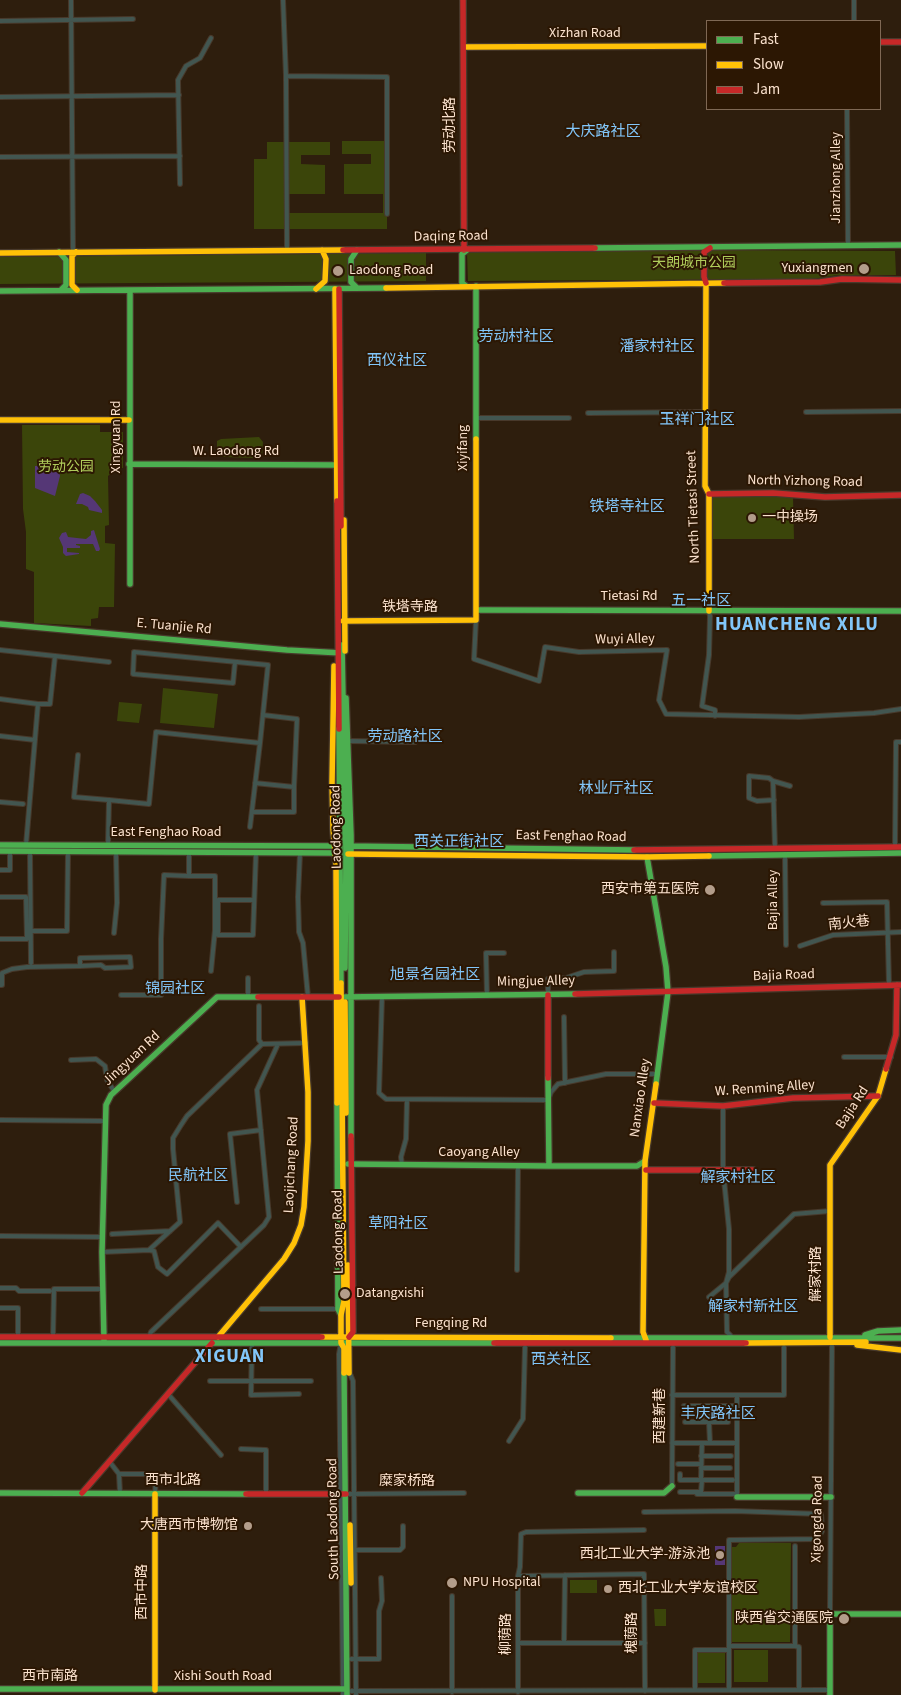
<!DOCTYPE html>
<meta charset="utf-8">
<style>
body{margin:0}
#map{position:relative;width:901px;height:1695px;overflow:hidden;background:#2e1e0d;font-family:"Source Sans 3",sans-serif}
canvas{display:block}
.legend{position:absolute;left:706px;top:20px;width:175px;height:90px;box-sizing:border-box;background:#2c1703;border:1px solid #7f6854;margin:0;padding:6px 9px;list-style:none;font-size:15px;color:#fbe2ce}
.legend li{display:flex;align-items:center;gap:10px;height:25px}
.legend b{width:25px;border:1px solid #7f6854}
</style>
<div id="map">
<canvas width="901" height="1695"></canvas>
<ul class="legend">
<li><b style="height:6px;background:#4caf50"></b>Fast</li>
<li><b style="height:6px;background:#ffc107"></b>Slow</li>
<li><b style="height:6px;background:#c62828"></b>Jam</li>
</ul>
</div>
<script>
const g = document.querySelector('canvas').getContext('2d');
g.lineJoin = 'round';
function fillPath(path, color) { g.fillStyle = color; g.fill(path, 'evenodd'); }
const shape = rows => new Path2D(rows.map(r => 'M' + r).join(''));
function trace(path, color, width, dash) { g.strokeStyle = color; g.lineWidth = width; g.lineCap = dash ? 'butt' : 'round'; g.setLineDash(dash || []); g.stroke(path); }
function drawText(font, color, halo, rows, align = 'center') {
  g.font = font + ' "Source Sans 3","Noto Sans SC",sans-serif'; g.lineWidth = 4; g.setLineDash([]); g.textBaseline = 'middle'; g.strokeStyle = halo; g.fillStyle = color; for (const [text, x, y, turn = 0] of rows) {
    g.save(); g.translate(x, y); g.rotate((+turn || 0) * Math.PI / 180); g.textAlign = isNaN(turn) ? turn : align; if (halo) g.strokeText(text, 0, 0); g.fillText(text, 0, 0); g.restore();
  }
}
const green = shape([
 [342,141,387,141,387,229,254,229,254,159,267,159,267,142,330,142,330,155,301,155,301,164,325,165,325,194,289,194,289,213,383,213,383,194,344,194,344,164,371,164,371,154,342,154],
 [704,250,895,251,896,275,838,275,812,279,468,281,467,252],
 [426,253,426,281,0,284,0,257],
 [22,425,100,425,100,432,123,432,123,468,117,468,108,476,109,525,105,526,105,543,115,544,114,607,99,607,98,618,91,619,91,626,34,623,34,572,26,569,26,532,23,509],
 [259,437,263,442,262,456,254,458,224,457,217,454,217,441,221,439],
 [711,496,793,496,794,539,711,539],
 [163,688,218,694,214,728,160,723],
 [119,702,142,704,139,723,117,721],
 [739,1543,791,1543,790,1642,731,1642,732,1547,736,1547],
 [570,1580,597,1580,597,1593,570,1593],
 [654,1609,666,1609,666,1626,655,1626],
 [734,1650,768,1650,768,1682,734,1682],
 [697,1652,725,1652,725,1683,696,1683]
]);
const water = shape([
 [58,465,60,476,55,496,35,488,35,466],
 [83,493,90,496,95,501,102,510,102,513,89,510,88,507,82,504,76,504,80,494],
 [94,530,100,549,99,551,96,551,93,544,76,544,76,545,80,546,80,548,67,548,67,552,79,553,79,554,66,556,63,553,63,547,59,538,62,533,66,532,68,537,86,539,91,535,91,531],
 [715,1546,725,1546,725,1565,715,1565]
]);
const street = shape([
 [71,0,73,252],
 [283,0,286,76,287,251],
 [854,0,854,21],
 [0,21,133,19],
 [286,76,387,77,387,214],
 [0,97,179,95],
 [847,109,848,246],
 [0,157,180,156],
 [180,184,178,80,186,66,200,58,211,38],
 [806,412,901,411],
 [588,413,705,412],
 [476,418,569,418],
 [709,611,710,616,709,655,702,706,715,710,715,716],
 [476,620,474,659,539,681,545,647,579,652,667,650,659,700,666,714,799,717,874,713,901,709],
 [0,650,55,656,50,704,38,704,26,845],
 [55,656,109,662],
 [235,662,233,683,133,674,134,652,268,665,260,743],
 [0,699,38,704],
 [0,736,35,740],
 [348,741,415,742],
 [78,755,74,797,109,800,108,845],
 [773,781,769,778,749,776,749,798,757,801,774,800],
 [255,783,294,787,297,719,263,715],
 [109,800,149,804,156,732,260,743,250,827],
 [0,802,23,804],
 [252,812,294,812,294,787],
 [895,847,896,742,901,742],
 [775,849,773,781,790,786],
 [30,851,31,963],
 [189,852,189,876,215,876,215,930,211,971],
 [300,853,298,897,299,932,303,943,308,997],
 [785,854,786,945],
 [0,870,10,870,10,851],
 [0,897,26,897,27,939,0,939],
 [254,900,218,900,218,935,253,935,256,853],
 [823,903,887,902,889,985],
 [30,931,67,931,68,851],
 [114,933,117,903,116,852],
 [800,946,833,935,901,932],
 [248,978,248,997],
 [0,985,2,985,2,973,12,969,27,967,80,966,101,965,105,968,131,967,130,957,80,958,80,966],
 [121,995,161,995,161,939,164,875,189,876],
 [548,995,548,979,566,978,584,972,614,971,614,952],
 [487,996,486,953,504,953],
 [382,997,379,1093,386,1099,548,1100,551,1092,558,1084,606,1074,658,1074],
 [259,1006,259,1040,262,1044],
 [564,1017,565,1083],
 [844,1057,891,1057],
 [71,1060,96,1059,105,1066,107,1080,114,1091],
 [723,1106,723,1170,729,1229,729,1272,726,1283,727,1332,732,1337],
 [0,1120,105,1121],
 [402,1165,401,1157,406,1139,407,1100],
 [237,1202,230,1134,261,1130],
 [112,1234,170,1231],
 [0,1236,102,1237],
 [149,1250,154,1251,158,1267,167,1274,218,1223,241,1247],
 [102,1252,149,1250,180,1222,173,1149,173,1138,181,1125,187,1116,262,1044,306,1043],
 [517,1270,518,1166],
 [0,1288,16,1288,19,1291,50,1291],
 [709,1297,726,1283,729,1277,794,1214,830,1211],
 [0,1308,18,1308,18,1337],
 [261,1309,338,1309],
 [53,1337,54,1289,102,1289],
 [149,1337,151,1332,264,1225,269,1217,257,1090,278,1044],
 [252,1343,251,1395,299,1394],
 [341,1343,339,1354,343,1695],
 [349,1371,353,1381,356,1695],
 [210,1381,311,1381],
 [168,1394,221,1455],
 [672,1395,784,1395,784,1347],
 [737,1396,737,1497],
 [684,1406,711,1406,711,1422,702,1422,702,1406],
 [711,1406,737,1406],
 [686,1413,702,1413],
 [711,1413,728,1413],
 [685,1422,702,1422],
 [709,1422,710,1443,737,1443],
 [711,1422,728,1422],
 [509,1441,523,1419,525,1347],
 [672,1443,710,1443],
 [702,1443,701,1480,733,1480],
 [241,1449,266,1450,266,1494],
 [701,1456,731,1456],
 [109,1461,119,1474,120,1493],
 [678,1464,701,1464],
 [701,1468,730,1468],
 [119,1474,156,1474,155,1494],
 [680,1474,680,1480,701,1480],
 [672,1486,673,1347],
 [680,1492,701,1492,702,1480],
 [349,1494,464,1493],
 [697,1494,737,1494],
 [644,1512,735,1511,821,1514,822,1531,818,1539,729,1540,729,1690],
 [795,1546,795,1646,799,1647,799,1690],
 [353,1550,400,1550,403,1547,403,1526],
 [518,1576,644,1574,645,1691],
 [830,1614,832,1343],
 [518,1643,645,1643],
 [564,1643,565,1575],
 [729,1646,795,1646],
 [351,1659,379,1659,379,1611,382,1601,381,1578],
 [695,1690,695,1650,729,1650],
 [351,1691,830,1690],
 [452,1692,452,1596],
 [518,1692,518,1576,520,1567,521,1534,526,1532,644,1530]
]);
const fast = shape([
 [595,248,901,245],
 [357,250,351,259,351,282,357,288],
 [59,252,66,260,66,285,61,290],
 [466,286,462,283,462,254,467,250],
 [476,286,476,439],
 [130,290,130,584],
 [0,291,386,288],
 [129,464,339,465],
 [477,610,901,611],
 [0,624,287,650,342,653],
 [342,645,346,854,345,968],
 [346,698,351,835,351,1136],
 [339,729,341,983],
 [0,845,336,846],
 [348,846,634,850],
 [0,851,339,853],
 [709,856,901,853],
 [647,857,666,967,668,992,656,1084],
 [345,997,575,994],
 [337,1103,338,1309,341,1315],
 [348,1164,549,1166,548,1078],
 [549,1166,637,1166,645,1161],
 [865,1335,878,1331,901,1330],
 [611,1338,901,1338],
 [104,1340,102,1252,106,1105,111,1095,217,997,258,997],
 [0,1343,494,1343],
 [344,1373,347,1695],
 [0,1493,246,1494],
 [578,1493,664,1493,672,1486],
 [737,1497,831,1497],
 [0,1689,347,1689],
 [830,1695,830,1614,901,1614]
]);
const slow = shape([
 [464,47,707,46],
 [76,252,72,256,72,285,77,290],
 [0,253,343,250],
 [706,283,705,486,709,494,709,611],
 [386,288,724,283],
 [316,289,325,281,326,259,322,250],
 [335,289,337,501],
 [0,420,129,420],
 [344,520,345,651],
 [343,621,476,620,476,439],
 [334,666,332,783,333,829,336,864,337,1103],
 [348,854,647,857,709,856],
 [341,983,344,1301,341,1315,341,1343,344,1348,344,1373],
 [345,1002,346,1113],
 [348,1265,349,1373],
 [218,1337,284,1259,294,1243,301,1225,304,1207,308,1141,308,1092,302,997],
 [322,1337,611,1338],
 [830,1337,830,1165,878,1096,886,1069],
 [646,1340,643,1332,645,1161,656,1084],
 [746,1343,866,1342],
 [857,1345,901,1350],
 [155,1494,155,1690],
 [350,1525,351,1583]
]);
const jam = shape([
 [463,0,464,250],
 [880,42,901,42],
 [343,250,595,248],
 [706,283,704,277,704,252,710,248],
 [724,283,820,282,842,279,901,280],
 [339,289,341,526],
 [709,494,773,493,825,497,901,495],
 [337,501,339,729],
 [634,850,901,847],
 [575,994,901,985],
 [548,995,548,1078],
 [258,997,339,997],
 [886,1069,896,1035,897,985],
 [654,1103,723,1106,793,1098,878,1096],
 [646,1170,753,1170],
 [0,1337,322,1337],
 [349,1337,353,1332,351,1136],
 [494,1343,746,1343],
 [82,1493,212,1343],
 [246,1494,346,1494]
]);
const markers = [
 [864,269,6,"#b39d8a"],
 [338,271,6,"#b39d8a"],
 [752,518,5,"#b39d8a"],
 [710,890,6,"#b39d8a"],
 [345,1294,6,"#b39d8a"],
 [248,1526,5,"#b39d8a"],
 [720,1555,5,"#b39d8a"],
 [452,1583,6,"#b39d8a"],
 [608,1589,5,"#b39d8a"],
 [844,1619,6,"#b39d8a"]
];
const streetNames = [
 ["Xizhan Road",585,34],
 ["劳动北路",451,125,-90],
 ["Jianzhong Alley",837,178,-90],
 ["Daqing Road",451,237,-1],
 ["Xingyuan Rd",117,437,-90],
 ["Xiyifang",464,448,-90],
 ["W. Laodong Rd",236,452],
 ["North Yizhong Road",805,482,1],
 ["North Tietasi Street",694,507,-92],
 ["Tietasi Rd",629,597],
 ["铁塔寺路",410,608],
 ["E. Tuanjie Rd",174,627,5],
 ["Wuyi Alley",625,640,-1],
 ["Laodong Road",337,827,-91],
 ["East Fenghao Road",166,833],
 ["East Fenghao Road",571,837,1],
 ["Bajia Alley",774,900,-90],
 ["南火巷",849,924,-6],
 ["Bajia Road",784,976,-2],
 ["Mingjue Alley",536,982,-1],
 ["Jingyuan Rd",132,1059,-43],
 ["W. Renming Alley",765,1089,-4],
 ["Nanxiao Alley",641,1098,-82],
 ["Bajia Rd",853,1108,-57],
 ["Caoyang Alley",479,1153],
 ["Laojichang Road",292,1165,-87],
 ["Laodong Road",339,1232,-91],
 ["解家村路",817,1274,-90],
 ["Fengqing Rd",451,1324],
 ["西建新巷",661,1416,-90],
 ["西市北路",173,1481],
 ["糜家桥路",407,1482],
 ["South Laodong Road",334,1519,-91],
 ["Xigongda Road",818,1519,-89],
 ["西市中路",143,1592,-90],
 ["槐荫路",633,1633,-90],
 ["柳荫路",507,1634,-90],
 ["西市南路",50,1677],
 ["Xishi South Road",223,1677]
];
const parkNames = [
 ["天朗城市公园",694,264],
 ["劳动公园",66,468]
];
const poiNames = [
 ["Yuxiangmen",853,269],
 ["Laodong Road",349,271,"left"],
 ["一中操场",762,518,"left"],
 ["西安市第五医院",699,890],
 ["Datangxishi",356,1294,"left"],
 ["大唐西市博物馆",238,1526],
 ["西北工业大学-游泳池",710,1555],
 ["NPU Hospital",463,1583,"left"],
 ["西北工业大学友谊校区",618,1589,"left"],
 ["陕西省交通医院",833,1619]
];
const neighbourhoodNames = [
 ["大庆路社区",603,133],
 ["劳动村社区",516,338],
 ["潘家村社区",657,348],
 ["西仪社区",397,362],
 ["玉祥门社区",697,421],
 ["铁塔寺社区",627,508],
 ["五一社区",701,602],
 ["劳动路社区",405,738],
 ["林业厅社区",616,790],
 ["西关正街社区",459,843],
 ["旭景名园社区",435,976],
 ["锦园社区",175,990],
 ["民航社区",198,1177],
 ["解家村社区",738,1179],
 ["草阳社区",398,1225],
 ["解家村新社区",753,1308],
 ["西关社区",561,1361],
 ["丰庆路社区",718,1415]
];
const districtNames = [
 ["HUANCHENG XILU",797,626],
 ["XIGUAN",230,1358]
];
fillPath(green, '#3b450a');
fillPath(water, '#553776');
trace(street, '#48392b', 6);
trace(fast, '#48392b', 8);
trace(slow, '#48392b', 8);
trace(jam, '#48392b', 8);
trace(street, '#425650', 4);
trace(fast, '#4caf50', 5.5);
trace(slow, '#ffc107', 5.5);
trace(jam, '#c62828', 5.5);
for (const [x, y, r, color] of markers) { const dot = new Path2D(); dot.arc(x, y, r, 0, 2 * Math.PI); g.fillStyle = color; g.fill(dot); trace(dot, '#2c1703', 2); }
drawText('14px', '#fbe2ce', '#2c1703', streetNames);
drawText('14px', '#afcc5a', '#2c1703', parkNames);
drawText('14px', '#fbe2ce', '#2c1703', poiNames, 'right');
drawText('15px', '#82c6f9', '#2c1703', neighbourhoodNames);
g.letterSpacing = '1px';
drawText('bold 19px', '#82c6f9', '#2c1703', districtNames);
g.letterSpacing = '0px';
</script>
